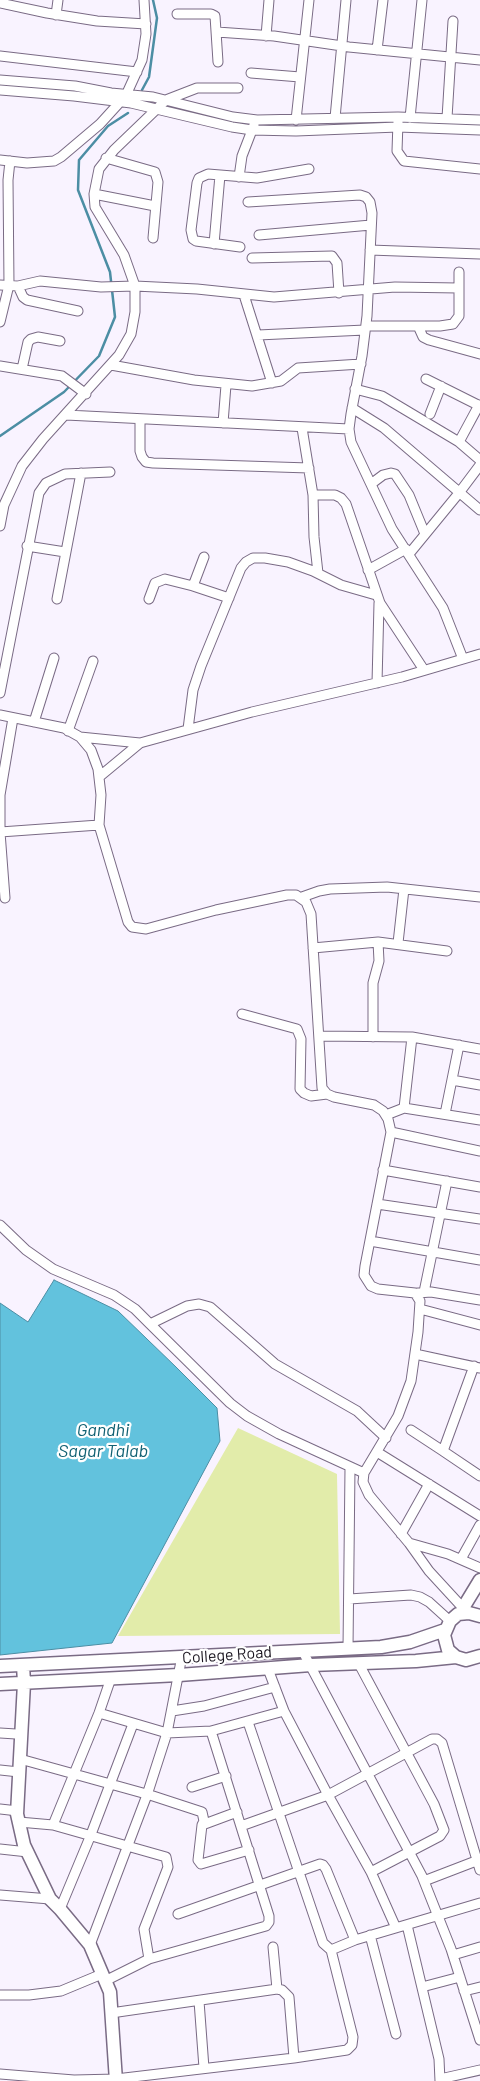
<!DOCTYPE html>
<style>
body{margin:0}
canvas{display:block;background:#f9f3ff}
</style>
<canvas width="480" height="2081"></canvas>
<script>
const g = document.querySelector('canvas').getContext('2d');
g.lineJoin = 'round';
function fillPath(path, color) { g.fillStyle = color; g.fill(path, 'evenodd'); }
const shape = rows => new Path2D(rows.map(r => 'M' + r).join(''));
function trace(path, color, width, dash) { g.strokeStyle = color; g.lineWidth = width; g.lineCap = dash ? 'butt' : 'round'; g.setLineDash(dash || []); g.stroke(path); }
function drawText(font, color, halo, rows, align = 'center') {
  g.font = font + ' Barlow,sans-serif'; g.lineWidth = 4.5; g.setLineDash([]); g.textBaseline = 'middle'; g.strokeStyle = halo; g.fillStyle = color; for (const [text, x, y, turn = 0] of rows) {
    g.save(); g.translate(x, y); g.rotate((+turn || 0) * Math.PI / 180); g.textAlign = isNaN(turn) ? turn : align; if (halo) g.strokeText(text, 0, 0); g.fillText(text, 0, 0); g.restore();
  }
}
const green = shape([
 [238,1428,337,1474,340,1634,118,1636]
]);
const water = shape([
 [54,1280,118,1311,176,1367,217,1408,220,1441,112,1643,0,1655,0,1303,28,1322,54,1280]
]);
const stream = shape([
 [142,90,149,77,157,18,153,0],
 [0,436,64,392,99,356,115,317,110,272,78,190,79,160,108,126,128,113]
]);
const street = shape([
 [0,3,47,13,97,21,146,24],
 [177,14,211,14,215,16,218,62],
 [56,15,58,0],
 [217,32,274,36,349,47,480,60],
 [266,36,269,0],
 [377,50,383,0],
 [0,56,137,72],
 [251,73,300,77],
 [0,80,75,86,111,93,153,97,233,117,257,120,398,117,480,120],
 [0,90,74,96,131,103,232,127,252,130,296,131,398,127,480,130],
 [335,118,346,0],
 [410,118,422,0],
 [447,118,453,21],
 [296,120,309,0],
 [398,122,397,151,404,161,480,169],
 [106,158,155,172,158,182,153,238],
 [0,160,27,163,54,161,61,157,100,124,120,102,127,93,142,60,146,34,144,0],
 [239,177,242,156,254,125],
 [94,194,155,206],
 [248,202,360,195,366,197,370,202,372,213,367,316,362,356,351,414,349,429,351,442,392,529,443,608,463,659],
 [259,235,371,225],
 [214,244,220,175],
 [240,247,196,241,193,239,191,230,197,183,199,178,208,174,257,178,309,169],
 [370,250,480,254],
 [252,258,332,256,337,263,339,293],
 [0,285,18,286,40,281,101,287,135,286,197,289,274,297,395,287,458,288],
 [18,286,23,297,27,300,78,311],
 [244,295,272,383],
 [0,322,9,285,8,180,10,161],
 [366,326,440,326,453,324,459,316,459,272],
 [418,326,423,337,429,340,480,354],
 [258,335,365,330],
 [111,365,194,380,252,386,281,381,298,368,361,364],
 [0,366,62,376,86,394],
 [22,369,28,342,31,339,38,337,60,341],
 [426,379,480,406],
 [355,389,382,396,459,442,480,460],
 [352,408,384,428,480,510],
 [430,414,441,386],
 [66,415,349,429],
 [140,419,140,451,142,457,146,462,153,463,309,468],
 [223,423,226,385],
 [302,428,313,495,314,537,318,573],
 [459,442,479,405],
 [371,484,383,475,391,473,395,474,409,495,425,534],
 [313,495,335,495,341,498,346,504,380,603,424,670],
 [0,526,4,505,22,466,43,439,119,355,131,334,135,312,135,286,124,255,95,207,94,194,99,169,114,150,166,100,197,88,238,88],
 [27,546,65,552],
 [409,554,459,493,480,465],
 [368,570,406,549],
 [193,586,204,557],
 [57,599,81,473],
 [149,599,155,583,165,579,193,586,229,598],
 [377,683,379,603],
 [0,693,39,493,46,483,65,474,110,472],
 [0,715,64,728,80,737,91,750,98,769,101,795,99,825,128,922,132,927,146,929,216,910,287,895,296,895,306,902,311,914,322,1088,327,1094,334,1097,374,1105,383,1111,388,1119,391,1132,365,1266,364,1275,371,1286,378,1289,415,1293,420,1301,418,1332,411,1381,398,1416,364,1473,363,1482,369,1495,409,1543,429,1571,463,1608],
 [34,722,54,658],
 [188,729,193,690,201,666,241,568,246,562,253,558,265,558,288,562,313,571,341,585,376,595],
 [68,731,93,661],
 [80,737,140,743,252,712,402,677,480,654],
 [99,777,140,743],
 [0,795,0,832,99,825],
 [0,795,13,718],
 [0,832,5,898],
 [302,897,319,891,330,889,387,887,480,897],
 [398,943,404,889],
 [313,948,378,942,447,951],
 [242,1014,297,1029,301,1039,300,1089,304,1093,311,1096,327,1094],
 [319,1036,412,1037,480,1049],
 [373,1037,373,983,379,961,378,942],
 [452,1080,480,1085],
 [404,1108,412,1037],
 [445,1114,459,1045],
 [386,1115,404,1108,480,1120],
 [391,1132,480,1151],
 [383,1170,480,1187],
 [377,1204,480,1219],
 [0,1225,26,1250,53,1269,114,1295,135,1309,150,1324,187,1306,199,1304,210,1307,275,1364,357,1411,386,1438],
 [370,1241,480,1260],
 [424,1292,447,1181],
 [418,1293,431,1292,480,1300],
 [420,1309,480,1325],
 [150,1324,230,1403,247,1416,279,1434,364,1473],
 [415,1354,480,1368],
 [474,1366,443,1451,480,1476],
 [411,1430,443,1451],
 [377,1452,480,1516],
 [401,1534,429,1484],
 [409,1543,448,1554,480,1568],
 [461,1559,480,1525],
 [349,1599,411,1595,420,1597,429,1602,450,1621],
 [348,1648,350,1468],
 [302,1650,422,1876,451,1949,480,2040],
 [359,1664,434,1804,444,1830,440,1836,371,1872],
 [268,1669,284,1711,328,1795,371,1872,396,1928],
 [172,1711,204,1706,275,1687],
 [99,1713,167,1733,211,1731,284,1711],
 [0,1733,16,1734],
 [20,1759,150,1795,202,1812,204,1821,202,1825],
 [0,1770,19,1772],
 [192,1787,226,1776],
 [0,1809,18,1811],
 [237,1812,202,1825,198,1860,201,1864,249,1850],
 [19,1822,53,1825,166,1857,168,1867,144,1929,149,1959],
 [53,1825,99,1713,111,1678],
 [241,1826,328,1795,432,1739,437,1739,442,1743,480,1870],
 [0,1849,28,1852],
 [424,1881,476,1861],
 [0,1895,50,1899],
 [60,1909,90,1837,133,1724],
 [178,1914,320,1864,323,1865,326,1869,355,1940],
 [407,1925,439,2059,440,2081],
 [370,1935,396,2034],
 [90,1945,147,1795,167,1733,182,1656],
 [273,1947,277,1989],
 [331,1950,355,1940,480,1903],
 [453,1955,480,1947],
 [105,1981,149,1959,266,1926,269,1922,269,1916,211,1731],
 [422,1987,460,1977],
 [464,1991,480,1987],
 [0,1995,29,1995,61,1991,102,1974],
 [199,2001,204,2068],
 [111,2013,277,1989,282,1990,289,1997,294,2058],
 [0,2074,74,2080,116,2079,294,2058,347,2050,352,2045,353,2037,331,1950,323,1943,248,1722],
 [440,2079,480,2070]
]);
const secondary = shape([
 [463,1613,463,1608,480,1580],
 [480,1616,469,1613,458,1614,450,1621,444,1635,448,1650,456,1657,466,1660,480,1656],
 [23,1665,24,1683,17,1814,24,1845,50,1899,60,1909,90,1945,110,1992,116,2081],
 [0,1666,381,1647,410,1642,445,1630],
 [0,1684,179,1675,311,1665,416,1661,456,1657]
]);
const streetNames = [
 ["College Road",227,1655,-4]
];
const waterNames = [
 ["Gandhi",103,1430],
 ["Sagar Talab",103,1451]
];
fillPath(green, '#e2ecaa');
fillPath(water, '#62c2dd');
trace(water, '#4c8ea4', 1);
trace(stream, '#4c8ea4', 2.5);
trace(street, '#7a6b85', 11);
trace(secondary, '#7a6b85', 15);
trace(street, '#fff', 9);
trace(secondary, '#fff', 12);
drawText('16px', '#19141e', '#fff', streetNames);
drawText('italic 18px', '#116173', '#fff', waterNames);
</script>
